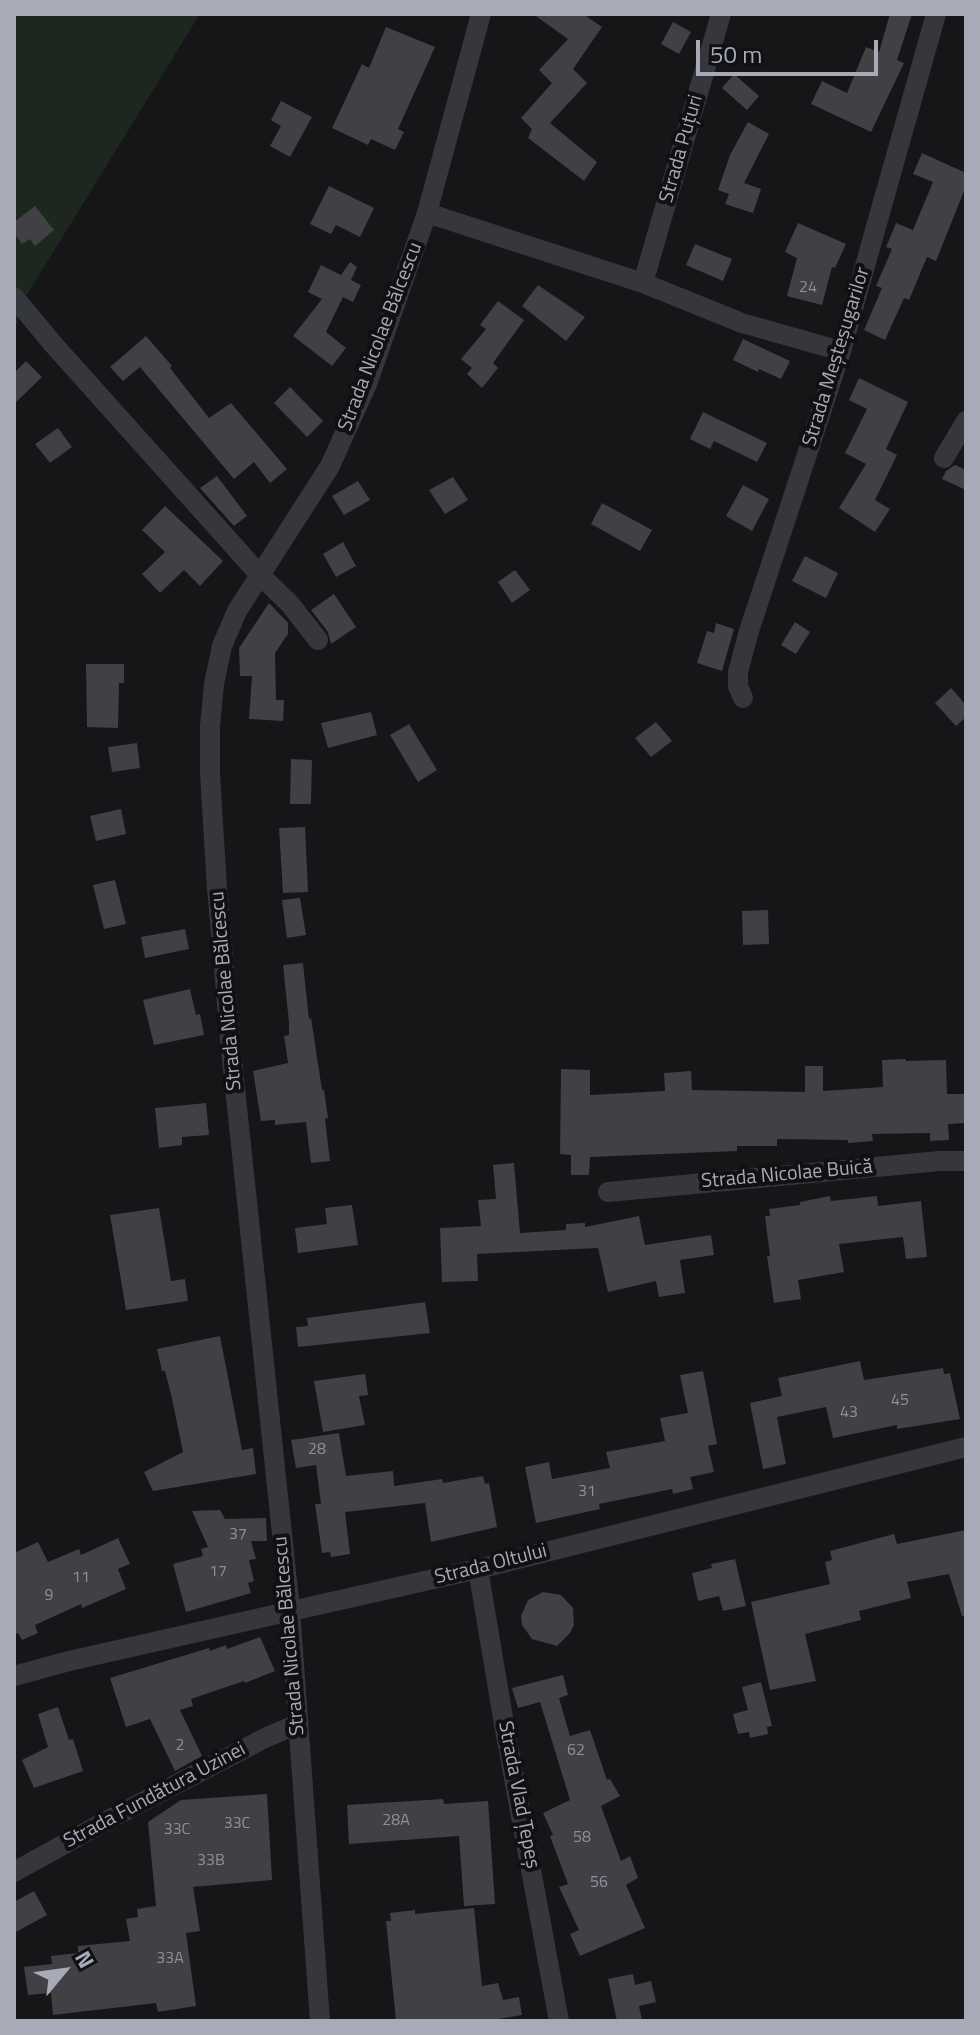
<!DOCTYPE html>
<meta charset="utf-8">
<style>
body{margin:0}
#map{position:relative;width:980px;height:2035px;overflow:hidden;background:#161518;font-family:"Titillium Web",sans-serif}
canvas{display:block}
.frame{position:absolute;inset:0;border:16px solid #a7abb8;pointer-events:none}
.north{position:absolute;left:24px;top:1931px;width:80px;height:80px;-webkit-text-stroke:6px #111113;paint-order:stroke;rotate:61deg;font-size:22px;font-weight:700;line-height:32px;text-align:center;color:#a7abb8}
.north::after{content:'';display:block;margin:auto;width:28px;height:36px;background:#a7abb8;clip-path:polygon(50% 0,100% 100%,50% 72%,0 100%)}
.scale{position:absolute;left:696px;top:40px;width:182px;height:36px;box-sizing:border-box;border:4px solid #a7abb8;border-top:0;padding-left:10px;font-size:24px;line-height:28px;white-space:nowrap;color:#a7abb8;-webkit-text-stroke:6px #111113;paint-order:stroke}
</style>
<div id="map">
<canvas width="980" height="2035"></canvas>
<div class="frame"></div>
<div class="north">N</div>
<div class="scale">50 m</div>
</div>
<script>
const g = document.querySelector('canvas').getContext('2d');
g.lineJoin = 'round';
function fillPath(path, color) { g.fillStyle = color; g.fill(path, 'evenodd'); }
const shape = rows => new Path2D(rows.map(r => 'M' + r).join(''));
function trace(path, color, width, dash) { g.strokeStyle = color; g.lineWidth = width; g.lineCap = dash ? 'butt' : 'round'; g.setLineDash(dash || []); g.stroke(path); }
function drawText(font, color, halo, rows, align = 'center') {
  g.font = font + ' "Titillium Web",sans-serif'; g.lineWidth = 8; g.setLineDash([]); g.textBaseline = 'middle'; g.strokeStyle = halo; g.fillStyle = color; for (const [text, x, y, turn = 0] of rows) {
    g.save(); g.translate(x, y); g.rotate((+turn || 0) * Math.PI / 180); g.textAlign = isNaN(turn) ? turn : align; if (halo) g.strokeText(text, 0, 0); g.fillText(text, 0, 0); g.restore();
  }
}
const green = shape([
 [14,14,200,14,20,306,14,341]
]);
const building = shape([
 [533,14,583,14,602,27,573,69,587,83,550,123,597,162,584,181,528,138,532,129,521,118,552,83,539,70,568,39],
 [890,14,912,14,897,60,904,63,871,132,811,104,822,81,847,93,866,47,879,52],
 [673,22,691,32,679,54,661,44],
 [386,27,435,47,398,129,404,132,395,150,371,139,368,145,332,128,362,64,369,68],
 [734,74,759,96,747,110,722,88],
 [281,101,312,117,290,157,270,146,281,126,271,120],
 [748,122,769,134,744,183,761,189,753,213,725,204,729,194,718,190,730,155],
 [922,153,966,173,966,186,936,261,927,257,909,300,904,298,885,340,864,330,882,288,876,286,892,249,886,247,896,223,913,230,933,182,913,174],
 [329,186,374,208,360,237,336,225,331,234,310,224],
 [35,206,54,230,35,246,30,239,22,244,14,233,14,222],
 [798,223,846,244,835,268,832,267,822,305,787,296,797,258,785,252],
 [695,244,732,259,723,281,686,265],
 [350,262,357,267,351,280,361,285,353,302,343,297,326,332,346,348,332,366,293,336,322,299,308,292,321,265,341,275],
 [538,285,585,317,566,341,522,306],
 [498,301,524,320,493,363,498,368,482,388,467,374,472,368,461,359,486,329,480,325],
 [146,336,172,366,170,368,209,418,231,403,287,469,270,483,254,462,234,479,140,367,123,381,110,367],
 [743,339,790,361,781,379,759,369,758,372,733,360],
 [26,361,42,377,14,404,14,373],
 [859,378,908,402,886,449,897,455,875,500,890,509,875,532,839,508,866,464,845,453,867,409,849,400],
 [290,387,323,421,307,437,274,403],
 [703,412,767,443,757,462,714,441,710,449,690,439],
 [58,428,72,447,50,463,35,444],
 [955,465,966,470,966,490,942,479,946,471],
 [217,476,247,516,234,526,200,488],
 [453,477,468,500,445,514,429,490],
 [358,481,370,500,344,515,332,496],
 [743,485,769,499,752,531,726,516],
 [602,503,652,530,640,551,591,524],
 [165,506,223,561,200,586,184,570,160,593,142,574,165,552,142,530],
 [343,542,356,566,336,577,323,554],
 [805,556,838,573,826,598,792,581],
 [515,570,530,590,512,603,498,582],
 [334,594,356,627,331,644,328,632,311,610],
 [269,603,288,623,288,634,275,653,276,700,284,700,283,721,249,719,252,676,240,676,239,648],
 [795,622,810,632,796,654,781,645],
 [716,623,734,629,722,671,697,663,707,631,714,633],
 [86,664,124,664,124,683,119,683,118,728,87,727],
 [951,688,966,705,966,717,956,726,935,703],
 [371,712,377,735,328,748,321,723],
 [656,722,672,741,651,757,635,738],
 [409,724,437,770,418,782,390,735],
 [137,743,140,768,112,772,108,747],
 [291,759,312,760,311,804,290,804],
 [121,809,126,834,96,841,90,816],
 [305,827,308,892,283,893,279,828],
 [115,880,126,924,104,929,93,885],
 [300,898,306,935,287,938,282,900],
 [768,910,769,944,743,945,742,911],
 [185,929,189,949,145,958,141,937],
 [303,963,309,1019,311,1018,322,1090,324,1090,328,1118,325,1119,330,1161,311,1163,306,1122,275,1125,275,1120,261,1121,253,1071,288,1063,284,1036,289,1035,289,1022,283,965],
 [190,989,196,1015,200,1014,204,1035,154,1045,143,1000],
 [906,1059,906,1061,946,1060,947,1094,966,1094,966,1123,948,1124,949,1140,930,1141,930,1133,872,1134,873,1141,848,1143,848,1140,777,1139,777,1146,737,1146,737,1151,590,1157,589,1175,571,1175,571,1155,560,1154,561,1069,590,1070,590,1095,665,1091,664,1073,691,1071,692,1090,805,1092,805,1066,823,1066,823,1091,883,1087,882,1060],
 [206,1103,209,1135,182,1137,182,1145,159,1148,155,1108],
 [514,1163,520,1233,566,1230,566,1224,585,1223,585,1227,639,1216,645,1245,711,1235,714,1255,680,1260,685,1293,659,1297,656,1281,608,1292,598,1248,477,1254,478,1281,442,1282,440,1228,481,1226,478,1200,496,1199,493,1165],
 [830,1196,831,1201,877,1196,878,1206,921,1201,927,1257,906,1259,903,1237,839,1244,844,1272,798,1280,801,1299,774,1303,767,1256,770,1256,765,1216,770,1216,769,1209,800,1205,800,1202],
 [352,1205,358,1245,298,1253,295,1228,327,1224,325,1208],
 [159,1208,171,1281,185,1279,188,1301,126,1310,110,1215],
 [425,1302,430,1333,298,1347,296,1327,308,1326,307,1318],
 [220,1336,242,1450,253,1448,256,1474,153,1491,144,1472,183,1452,171,1394,165,1371,162,1371,157,1349],
 [860,1361,864,1380,943,1368,944,1374,950,1373,960,1419,897,1429,897,1425,833,1438,826,1407,777,1417,786,1464,763,1469,750,1403,782,1396,778,1378],
 [703,1371,717,1444,708,1446,714,1472,690,1477,693,1489,673,1494,672,1489,599,1504,600,1509,536,1523,525,1467,549,1462,552,1479,610,1468,606,1452,665,1441,660,1418,688,1413,680,1375],
 [365,1374,368,1395,359,1396,365,1425,323,1432,314,1381],
 [339,1433,346,1476,393,1471,394,1486,442,1479,443,1483,483,1476,485,1484,489,1483,497,1527,431,1542,425,1503,345,1512,350,1554,331,1557,330,1552,322,1553,315,1504,321,1504,316,1465,296,1468,291,1440],
 [220,1510,225,1519,266,1518,267,1541,251,1541,256,1559,249,1560,254,1581,248,1583,251,1593,186,1612,173,1564,203,1556,201,1549,208,1547,192,1511],
 [966,1530,966,1615,962,1616,949,1574,907,1582,911,1598,859,1611,861,1620,805,1634,816,1681,770,1690,751,1602,830,1584,825,1562,832,1560,830,1551,894,1534,897,1544],
 [118,1538,130,1564,118,1569,126,1589,82,1608,81,1604,35,1625,38,1633,22,1640,18,1633,14,1635,14,1553,38,1542,48,1562,79,1549,81,1555],
 [735,1559,746,1606,723,1611,719,1596,698,1601,692,1573,712,1568,711,1564],
 [543,1592,561,1595,573,1608,574,1625,570,1633,557,1646,532,1639,522,1625,521,1616,528,1600],
 [260,1637,275,1671,245,1683,244,1681,191,1699,193,1706,180,1710,202,1756,175,1771,150,1719,126,1727,110,1678,209,1648,210,1651,226,1645,227,1649],
 [563,1675,568,1695,559,1698,570,1736,590,1730,607,1780,610,1779,620,1796,601,1806,621,1861,630,1856,638,1878,626,1885,645,1928,580,1956,570,1934,579,1930,559,1887,568,1884,550,1836,553,1835,543,1813,570,1800,540,1702,518,1708,512,1688],
 [761,1682,772,1726,767,1727,768,1734,750,1738,749,1732,738,1734,733,1714,748,1710,742,1687],
 [58,1707,69,1740,73,1739,83,1771,34,1788,22,1760,48,1747,38,1714],
 [267,1794,272,1880,193,1887,200,1931,186,1933,196,2006,158,2012,156,2003,53,2015,51,1993,28,1995,24,1967,52,1964,51,1956,78,1953,78,1946,130,1941,126,1919,138,1917,137,1909,156,1906,148,1822,181,1800],
 [443,1799,444,1804,488,1801,495,1904,464,1906,459,1836,349,1844,347,1805],
 [34,1891,47,1915,14,1933,14,1902],
 [474,1908,482,1986,498,1983,503,2000,519,1997,522,2015,486,2021,396,2021,386,1921,391,1921,390,1913,415,1910,415,1914],
 [633,1974,635,1985,651,1981,656,2002,639,2006,642,2021,617,2021,608,1979]
]);
const minor = shape([
 [427,213,643,283,742,323,841,351],
 [643,283,721,14],
 [14,297,53,344,259,574,290,604,318,640],
 [944,458,966,421],
 [743,698,738,686,738,672,749,631,841,351,936,14],
 [608,1192,940,1161,966,1161],
 [478,1569,504,1724,559,2021],
 [14,1676,69,1661,478,1569,966,1447],
 [14,1872,106,1821,267,1737,298,1724],
 [320,2021,290,1610,231,1050,217,888,210,774,210,726,214,684,222,646,237,611,330,466,367,384,427,213,481,14]
]);
const numberNames = [
 ["24",808,288],
 ["45",900,1401],
 ["43",849,1413],
 ["28",317,1450],
 ["31",587,1492],
 ["37",238,1535],
 ["17",218,1572],
 ["11",81,1578],
 ["9",49,1596],
 ["2",180,1746],
 ["62",576,1751],
 ["28A",396,1821],
 ["33C",237,1824],
 ["33C",177,1830],
 ["58",582,1838],
 ["33B",211,1861],
 ["56",599,1883],
 ["33A",170,1959]
];
const streetNames = [
 ["Strada Puțuri",682,149,-74],
 ["Strada Nicolae Bălcescu",381,337,-69],
 ["Strada Meșteșugarilor",837,357,-73],
 ["Strada Nicolae Bălcescu",227,991,-95],
 ["Strada Nicolae Buică",787,1175,-5],
 ["Strada Oltului",491,1565,-14],
 ["Strada Nicolae Bălcescu",290,1636,-95],
 ["Strada Vlad Țepeș",518,1795,79],
 ["Strada Fundătura Uzinei",155,1796,-28]
];
fillPath(green, '#1d261f');
fillPath(building, '#404045');
trace(minor, '#36373d', 20);
drawText('16px', '#8d909b', null, numberNames);
drawText('20px', '#a7abb8', '#111113', streetNames);
</script>
